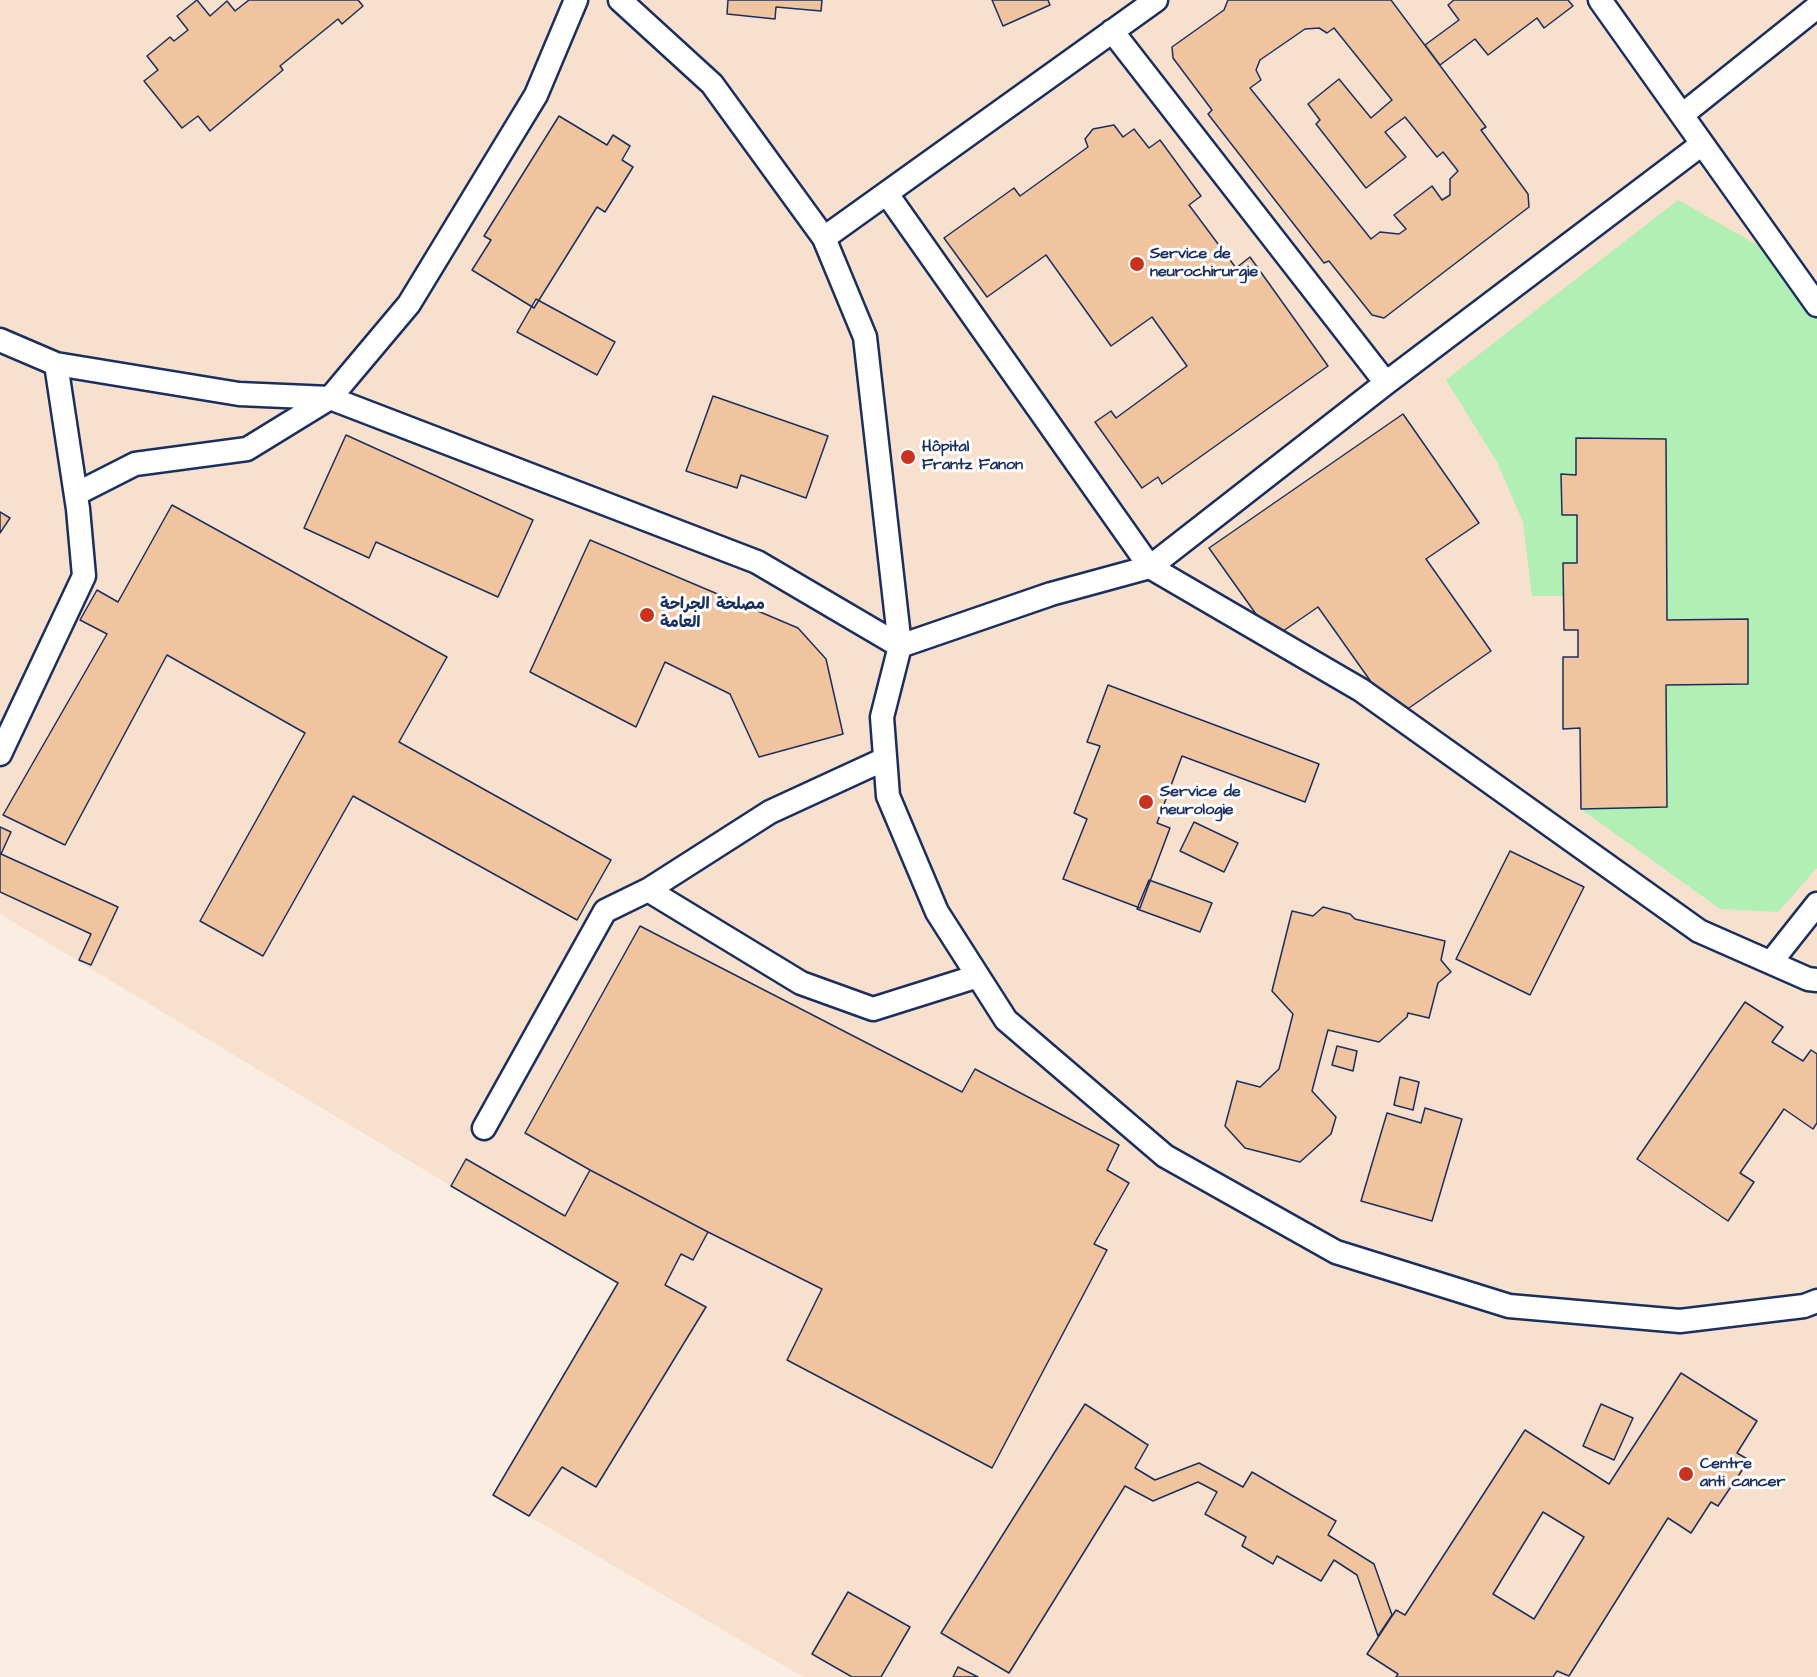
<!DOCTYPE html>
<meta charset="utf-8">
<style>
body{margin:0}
canvas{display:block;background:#faede2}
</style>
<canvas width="1817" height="1677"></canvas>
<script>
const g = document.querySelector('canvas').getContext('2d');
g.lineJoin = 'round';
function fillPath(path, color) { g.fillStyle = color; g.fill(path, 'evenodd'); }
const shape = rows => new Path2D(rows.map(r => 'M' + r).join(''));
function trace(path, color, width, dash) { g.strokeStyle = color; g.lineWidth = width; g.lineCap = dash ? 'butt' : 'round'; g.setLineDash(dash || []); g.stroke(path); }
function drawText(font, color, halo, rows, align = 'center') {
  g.font = font + ' "Architects Daughter","Playpen Sans Arabic",sans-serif'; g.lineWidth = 6; g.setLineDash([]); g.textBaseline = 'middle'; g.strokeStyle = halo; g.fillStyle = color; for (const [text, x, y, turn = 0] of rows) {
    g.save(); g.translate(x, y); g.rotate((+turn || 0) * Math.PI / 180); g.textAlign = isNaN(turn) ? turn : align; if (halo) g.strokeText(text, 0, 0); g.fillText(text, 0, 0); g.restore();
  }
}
const built = shape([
 [0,0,1817,0,1817,1677,803,1677,493,1495,618,1283,451,1186,0,914]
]);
const green = shape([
 [1678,200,1786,261,1817,305,1817,868,1778,912,1720,909,1581,809,1667,807,1666,685,1748,684,1747,619,1667,620,1666,439,1576,475,1561,474,1562,514,1577,515,1577,563,1563,563,1563,596,1532,596,1523,522,1497,462,1446,380]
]);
const building = shape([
 [197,0,210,16,227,1,235,11,249,0,358,0,363,6,342,24,338,19,280,66,283,70,210,131,198,116,182,128,144,81,158,70,147,56,170,37,174,41,188,30,177,16,197,0],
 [728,0,822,0,821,11,776,7,775,19,727,14,728,0],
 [992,0,1048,0,1050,5,1003,26,992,0],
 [1228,0,1391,0,1486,127,1481,130,1528,194,1529,207,1384,318,1372,315,1329,261,1324,263,1208,114,1212,110,1173,58,1172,47,1224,10,1228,0],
 [1319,28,1327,33,1334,28,1392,100,1371,118,1339,79,1308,104,1320,120,1316,124,1366,188,1406,157,1385,132,1405,117,1437,157,1443,152,1458,171,1450,179,1450,195,1442,200,1432,186,1394,215,1406,229,1399,234,1380,232,1371,239,1250,88,1261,80,1256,70,1260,60,1305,29,1319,28],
 [1454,0,1568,0,1573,6,1544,28,1537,18,1488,55,1475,39,1440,65,1425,45,1459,20,1448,5,1454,0],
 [559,116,607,145,613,135,630,146,622,160,633,167,605,212,597,207,534,308,472,270,491,240,484,236,559,116],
 [1114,125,1123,137,1134,129,1149,148,1160,140,1201,196,1189,205,1236,268,1250,257,1328,366,1162,484,1158,477,1142,488,1095,422,1111,411,1116,418,1187,366,1152,317,1111,346,1046,255,987,297,944,238,1014,188,1020,196,1088,147,1085,139,1093,129,1114,125],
 [536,299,615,342,597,375,517,332,536,299],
 [713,396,828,436,806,498,741,475,737,488,686,471,713,396],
 [1403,414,1479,523,1426,559,1491,651,1396,717,1318,607,1273,638,1209,548,1403,414],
 [346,435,533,520,498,597,376,542,369,558,304,528,346,435],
 [1576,438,1666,439,1667,620,1748,619,1748,684,1666,685,1667,807,1581,809,1580,728,1563,729,1563,657,1578,657,1578,630,1564,630,1563,563,1577,563,1577,515,1562,515,1561,474,1576,475,1576,438],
 [172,505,447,657,399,742,611,860,577,920,353,796,263,956,200,921,305,733,167,655,65,845,3,815,107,634,80,620,97,590,118,602,172,505],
 [0,512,10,518,0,533,0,512],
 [590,540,798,628,826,659,843,734,759,757,730,694,665,662,636,727,530,672,590,540],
 [1108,685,1319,764,1305,802,1182,756,1157,823,1170,828,1140,908,1063,879,1087,819,1074,813,1100,746,1087,742,1108,685],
 [1194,822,1238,843,1224,872,1180,851,1194,822],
 [0,827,11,832,1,854,118,907,91,965,79,960,91,934,0,892,0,827],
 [1510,851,1584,887,1530,995,1456,959,1510,851],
 [1149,880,1212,903,1200,932,1137,909,1149,880],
 [1323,907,1350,914,1355,919,1445,941,1441,960,1451,972,1438,983,1429,1018,1408,1013,1407,1017,1379,1042,1328,1030,1312,1091,1336,1117,1331,1134,1300,1162,1245,1148,1225,1126,1237,1081,1260,1087,1279,1069,1293,1014,1272,991,1292,911,1313,916,1323,907],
 [640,926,962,1092,975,1069,1119,1145,1107,1170,1129,1183,1094,1244,1107,1250,992,1468,787,1360,822,1289,708,1232,590,1170,525,1133,640,926],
 [1745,1002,1783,1027,1772,1042,1803,1061,1811,1050,1817,1054,1817,1123,1813,1129,1784,1109,1740,1173,1754,1182,1728,1221,1637,1159,1745,1002],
 [1337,1046,1357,1051,1353,1071,1332,1065,1337,1046],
 [1400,1077,1419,1082,1413,1110,1394,1105,1400,1077],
 [1425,1108,1462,1119,1432,1221,1361,1201,1387,1113,1421,1123,1425,1108],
 [466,1159,565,1216,590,1170,708,1232,693,1260,681,1254,665,1285,706,1307,596,1487,562,1467,529,1516,493,1495,618,1283,451,1186,466,1159],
 [1681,1373,1757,1421,1737,1453,1749,1460,1718,1506,1711,1502,1691,1533,1668,1518,1569,1676,1557,1671,1553,1677,1396,1677,1398,1674,1367,1654,1396,1610,1405,1615,1525,1430,1609,1484,1681,1373],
 [1543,1512,1584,1537,1534,1619,1493,1594,1543,1512],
 [1085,1404,1148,1445,1135,1468,1155,1480,1199,1463,1243,1487,1252,1472,1336,1521,1328,1535,1374,1564,1392,1615,1378,1636,1357,1575,1334,1560,1321,1581,1277,1556,1273,1564,1242,1546,1246,1537,1205,1514,1217,1492,1198,1482,1153,1501,1125,1486,1009,1673,941,1633,1085,1404],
 [1601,1404,1633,1418,1614,1460,1583,1446,1601,1404],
 [848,1592,910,1627,881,1677,852,1677,812,1654,848,1592],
 [958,1667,978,1677,953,1677,958,1667]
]);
const lane = shape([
 [620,0,712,84,824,238,865,337,900,646,882,717,888,796,937,912,1006,1020,1165,1156,1336,1252,1509,1306,1680,1321,1804,1306,1817,1301],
 [1600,0,1817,305],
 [1112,31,1386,383],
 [1682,115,1817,7],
 [887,194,1150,567,1361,690,1699,931,1808,979,1817,980],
 [824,238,1156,0],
 [0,340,56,364,239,394,330,398,757,562,900,646,1051,594,1150,567,1386,383,1702,144],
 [76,494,135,464,247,449,330,398,409,304,536,95,576,0],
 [0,754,84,576,78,509,56,364],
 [648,890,801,983,873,1009,978,976],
 [1771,962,1817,904],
 [484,1128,605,911,648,890,770,812,885,759]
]);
const markers = [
 [1137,264,8,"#c8321e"],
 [908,457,8,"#c8321e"],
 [647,615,8,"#c8321e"],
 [1146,802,8,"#c8321e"],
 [1686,1474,8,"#c8321e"]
];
const poiNames = [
 ["Service de",1150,255],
 ["neurochirurgie",1150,273],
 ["Hôpital",922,448],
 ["Frantz Fanon",922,466],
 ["مصلحة الجراحة",660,606],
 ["العامة",660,624],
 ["Service de",1160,793],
 ["neurologie",1160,811],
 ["Centre",1700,1465],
 ["anti cancer",1700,1483]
];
fillPath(built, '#f7e1ce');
fillPath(green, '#b1efb5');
fillPath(building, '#efc49e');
trace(building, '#1b2f5e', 1.5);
trace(lane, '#1b2f5e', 27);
trace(lane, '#fff', 22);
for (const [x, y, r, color] of markers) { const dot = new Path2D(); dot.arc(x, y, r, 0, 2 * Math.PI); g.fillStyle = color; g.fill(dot); trace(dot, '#fff', 2); }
drawText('bold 16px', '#1b2f5e', '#fff', poiNames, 'left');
</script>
